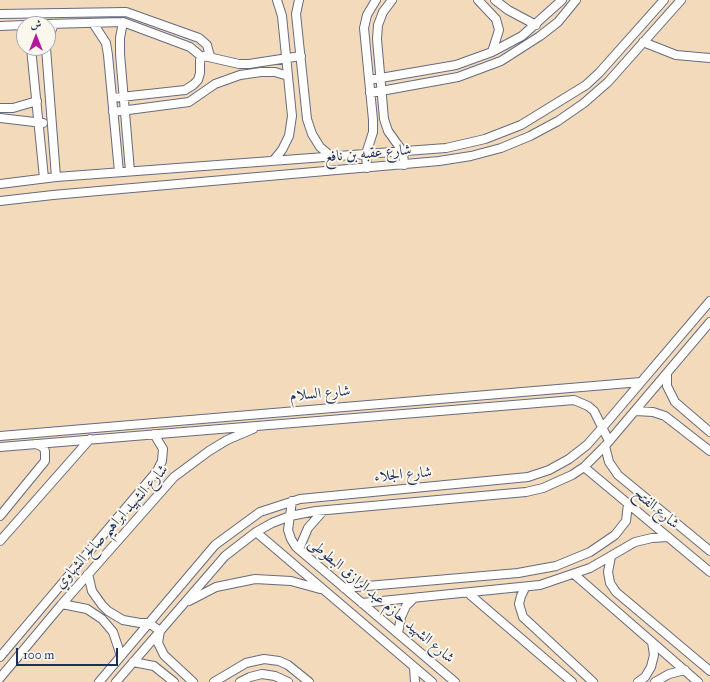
<!DOCTYPE html>
<meta charset="utf-8">
<style>
body{margin:0}
#map{position:relative;width:710px;height:682px;overflow:hidden;background:#f2daba;font-family:"IM FELL Great Primer",Amiri,serif}
canvas{display:block}
.north{position:absolute;left:16px;top:16px;width:40px;height:40px;box-sizing:border-box;background:#fbf7ec;border:1px solid #a1a7b3;border-radius:50%;rotate:0deg;font-size:11px;font-weight:700;line-height:16px;text-align:center;color:#1b2f5e}
.north::after{content:'';display:block;margin:auto;width:14px;height:18px;background:#b5179e;clip-path:polygon(50% 0,100% 100%,50% 72%,0 100%)}
.scale{position:absolute;left:16px;top:648px;width:102px;height:18px;box-sizing:border-box;border:2px solid #1b2f5e;border-top:0;padding-left:5px;font-size:12px;line-height:14px;white-space:nowrap;color:#1b2f5e;-webkit-text-stroke:3px #fbf7ec;paint-order:stroke}
</style>
<div id="map">
<canvas width="710" height="682"></canvas>
<div class="north">ش</div>
<div class="scale">100 m</div>
</div>
<script>
const g = document.querySelector('canvas').getContext('2d');
g.lineJoin = 'round';
const shape = rows => new Path2D(rows.map(r => 'M' + r).join(''));
function trace(path, color, width, dash) { g.strokeStyle = color; g.lineWidth = width; g.lineCap = dash ? 'butt' : 'round'; g.setLineDash(dash || []); g.stroke(path); }
function drawText(font, color, halo, rows, align = 'center') {
  g.font = font + ' "IM FELL Great Primer",Amiri,serif'; g.lineWidth = 4; g.setLineDash([]); g.textBaseline = 'middle'; g.strokeStyle = halo; g.fillStyle = color; for (const [text, x, y, turn = 0] of rows) {
    g.save(); g.translate(x, y); g.rotate((+turn || 0) * Math.PI / 180); g.textAlign = isNaN(turn) ? turn : align; if (halo) g.strokeText(text, 0, 0); g.fillText(text, 0, 0); g.restore();
  }
}
const minor = shape([
 [299,0,296,14,307,119,312,134,320,147,332,157],
 [392,0,383,12,378,25,377,39,384,119,388,131,403,152,404,165],
 [478,0,496,19,499,30,492,52],
 [495,0,508,10,536,25],
 [0,14,126,12,199,38,207,45,210,56],
 [123,22,120,38,120,54,130,171],
 [93,23,106,43,108,55,119,172],
 [48,24,123,22,190,47,202,57],
 [0,26,24,25],
 [48,39,54,24],
 [643,42,676,55,710,58],
 [31,48,44,178],
 [46,48,56,177],
 [369,80,456,65,492,52,522,36,562,0],
 [370,93,458,77,501,61,540,36,558,22,576,0],
 [112,98,185,90,193,85,198,80,200,73,200,60,204,56,239,64,249,64,301,56],
 [0,108,13,108,37,101],
 [113,112,189,102,215,84,240,75,261,72,275,72,288,76],
 [0,118,43,123],
 [273,161,282,150,289,136,292,116,282,16,277,0],
 [367,168,366,154,373,132,373,120,364,28,367,15,376,0],
 [0,184,56,177,446,148,485,139,521,125,586,85,599,73,664,0],
 [0,201,53,195,439,161,471,156,501,148,530,136,558,121,584,103,608,82,681,0],
 [667,374,667,386,675,402,710,432],
 [635,411,653,412,665,416,710,451],
 [0,436,641,382],
 [605,446,609,462,618,475,710,551],
 [0,447,574,400,588,406,594,411,609,441],
 [584,467,710,572],
 [292,501,288,530,291,539,296,547,455,682],
 [0,516,45,461,45,451,43,447,36,444],
 [256,532,432,682],
 [0,541,90,439],
 [299,549,308,528,323,511],
 [611,556,608,572,610,583,616,592,710,671],
 [88,574,92,591,102,605,108,611,123,620,140,623,149,623,160,631,158,643,164,655,193,682],
 [575,575,698,682],
 [344,588,518,573,556,566,590,552,615,535,626,521,628,504],
 [525,588,521,596,519,604,523,617,593,682],
 [468,593,572,682],
 [189,601,216,587,255,579,291,581,320,589],
 [362,603,540,585,590,568,635,542,652,538,668,537],
 [62,604,87,609,102,619,113,632,121,656],
 [398,633,401,617,406,606,414,598],
 [0,657,157,471,162,461,163,449,154,434],
 [133,662,154,666,174,682],
 [414,667,415,682],
 [0,678,62,604,174,477,209,451,227,440,253,429],
 [99,682,215,545,260,512,300,499,528,477,549,470,569,459,587,445,602,428,710,301],
 [116,682,225,556,256,532,272,523,290,516,316,511,526,492,543,488,572,475,584,467,605,446,710,322],
 [214,682,246,663,264,659,279,661,288,665,309,682],
 [240,682,250,677,262,674,275,676,288,682],
 [638,682,645,677,651,667,654,655,652,642],
 [655,682,669,674,685,670]
]);
const streetNames = [
 ["شارع عقبه بن نافع",368,154,-5],
 ["شارع السلام",320,394,-5],
 ["شارع الجلاء",403,475,-5],
 ["شارع الفتح",656,509,40],
 ["شارع الشهيد ابراهيم صالح الشهاوي",112,527,-48],
 ["شارع الشهيد حازم عبد الرازق البطوطى",381,601,40]
];
trace(minor, '#666b7e', 10);
trace(minor, '#fff', 8);
drawText('15px', '#1b2f5e', '#fbf7ec', streetNames);
</script>
